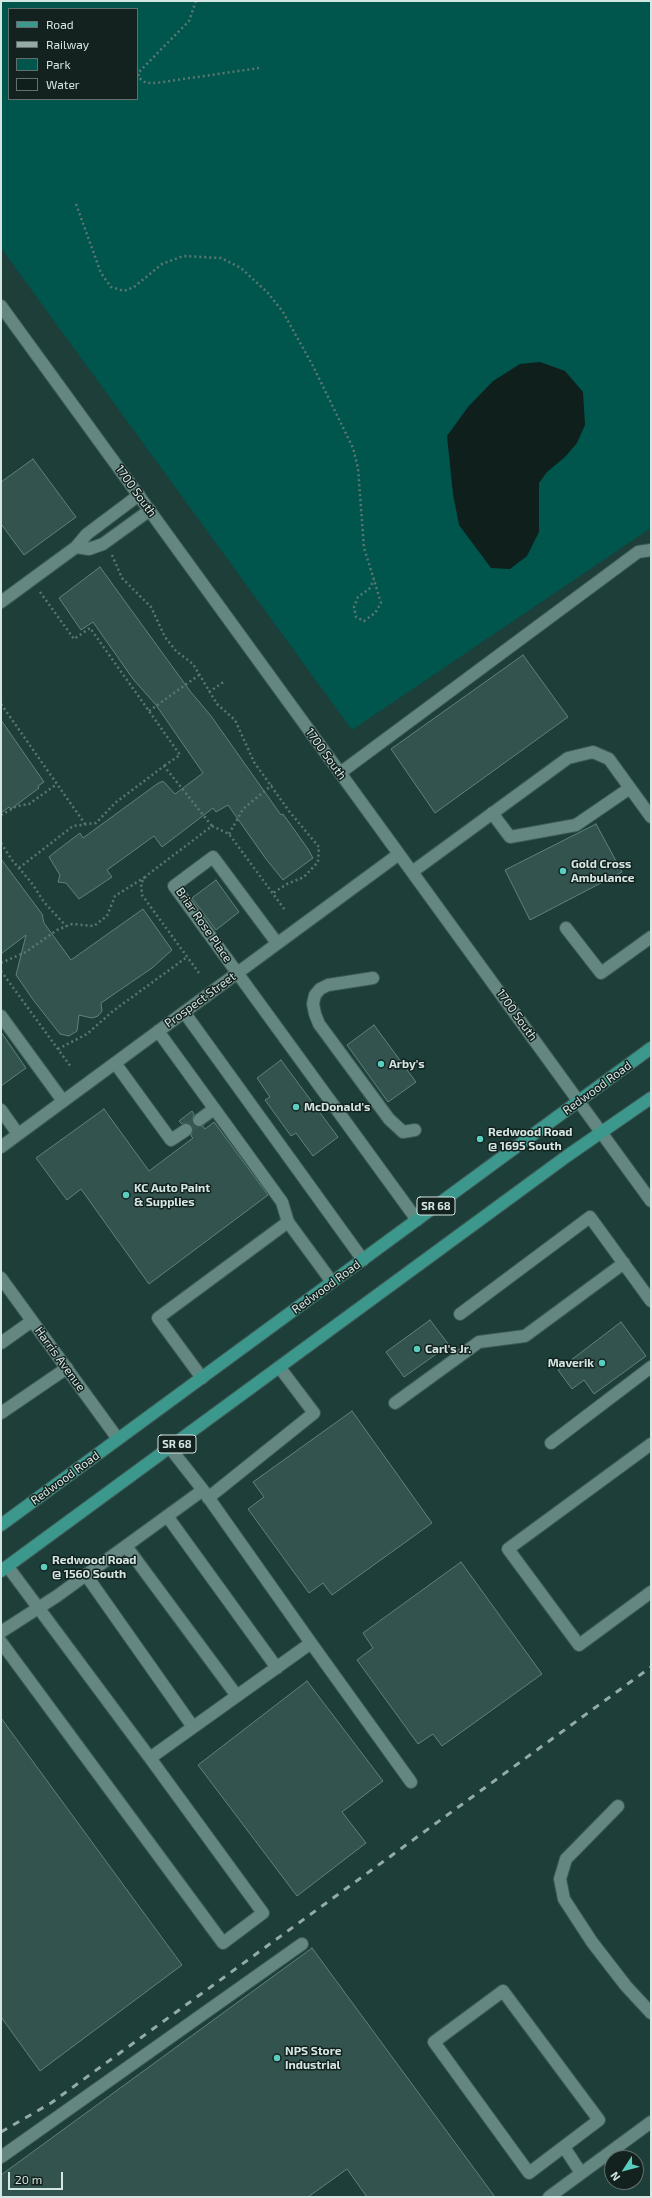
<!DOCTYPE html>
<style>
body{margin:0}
#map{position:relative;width:652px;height:2198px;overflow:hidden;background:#1d3e39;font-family:"Exo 2",sans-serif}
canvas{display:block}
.frame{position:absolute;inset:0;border:2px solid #d4e6e2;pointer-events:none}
.legend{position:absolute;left:8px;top:8px;width:130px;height:92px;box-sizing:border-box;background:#14221f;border:1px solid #61706d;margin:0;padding:5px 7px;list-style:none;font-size:12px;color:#d4e6e2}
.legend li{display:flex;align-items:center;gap:8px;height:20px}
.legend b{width:20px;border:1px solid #61706d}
.north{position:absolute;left:604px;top:2150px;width:40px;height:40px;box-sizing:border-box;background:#14221f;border:1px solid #61706d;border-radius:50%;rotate:234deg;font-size:11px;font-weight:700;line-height:16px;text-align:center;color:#d4e6e2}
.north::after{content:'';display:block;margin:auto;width:14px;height:18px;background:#59cebe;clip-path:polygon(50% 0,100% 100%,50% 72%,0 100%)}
.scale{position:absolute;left:8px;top:2172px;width:55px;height:18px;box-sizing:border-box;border:2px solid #d4e6e2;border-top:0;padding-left:5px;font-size:12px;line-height:14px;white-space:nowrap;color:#d4e6e2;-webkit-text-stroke:3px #14221f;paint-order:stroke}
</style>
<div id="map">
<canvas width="652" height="2198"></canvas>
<div class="frame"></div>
<ul class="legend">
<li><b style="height:5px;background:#3c988d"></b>Road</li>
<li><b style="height:5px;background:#94aba7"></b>Railway</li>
<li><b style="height:11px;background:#00554d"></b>Park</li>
<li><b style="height:11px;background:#0f1f1c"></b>Water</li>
</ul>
<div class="north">N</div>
<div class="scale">20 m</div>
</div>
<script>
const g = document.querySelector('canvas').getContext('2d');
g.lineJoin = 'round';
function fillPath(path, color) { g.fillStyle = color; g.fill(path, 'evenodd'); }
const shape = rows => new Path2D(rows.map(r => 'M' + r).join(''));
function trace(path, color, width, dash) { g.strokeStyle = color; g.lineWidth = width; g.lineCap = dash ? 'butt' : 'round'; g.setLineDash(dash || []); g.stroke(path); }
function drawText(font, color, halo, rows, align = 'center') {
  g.font = font + ' "Exo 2",sans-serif'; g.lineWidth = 3; g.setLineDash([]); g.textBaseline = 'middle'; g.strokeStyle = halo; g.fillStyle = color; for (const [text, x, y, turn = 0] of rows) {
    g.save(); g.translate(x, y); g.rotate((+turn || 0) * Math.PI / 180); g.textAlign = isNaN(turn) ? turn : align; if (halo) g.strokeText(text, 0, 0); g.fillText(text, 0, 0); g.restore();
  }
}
const green = shape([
 [1,1,651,1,651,528,352,730,1,248],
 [9,9,137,9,137,99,9,99]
]);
const water = shape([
 [540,362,565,371,583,392,585,425,577,443,565,457,547,472,539,483,539,532,527,556,510,569,491,568,459,525,453,494,447,436,468,407,493,381,520,364]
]);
const building = shape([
 [33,459,76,517,24,555,1,524,1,482,33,459],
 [100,567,190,691,211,716,281,815,283,814,308,849,313,858,283,880,266,859,228,805,216,812,213,808,162,847,154,836,107,870,112,877,79,899,66,883,58,882,60,875,49,857,55,852,80,833,83,838,157,784,163,781,175,794,203,773,156,705,133,679,93,622,81,630,59,598,100,567],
 [523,655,568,717,435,813,391,749,523,655],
 [1,720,44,782,38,786,39,788,11,809,9,807,1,813,1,720],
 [596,824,622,872,530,920,505,870,596,824],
 [1,859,42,914,44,923,71,960,143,909,172,950,152,968,101,1003,102,1011,98,1016,92,1018,79,1015,77,1031,69,1036,60,1034,34,1001,16,975,26,935,1,954,1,859],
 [216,880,239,912,216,930,192,898,216,880],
 [374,1025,416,1082,388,1102,347,1045,374,1025],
 [1,1032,26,1068,1,1086,1,1032],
 [281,1060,338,1137,313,1156,296,1133,291,1136,265,1100,270,1097,257,1078,281,1060],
 [104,1109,149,1171,193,1138,191,1136,193,1130,192,1126,186,1123,182,1124,179,1121,192,1111,194,1114,192,1121,196,1127,203,1126,205,1129,214,1122,268,1195,149,1284,81,1189,67,1200,36,1158,104,1109],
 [430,1320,449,1345,404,1377,386,1352,430,1320],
 [621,1322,646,1356,594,1394,584,1380,572,1389,558,1370,621,1322],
 [352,1411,432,1523,332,1595,323,1583,309,1593,248,1509,264,1497,253,1482,352,1411],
 [461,1562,542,1674,442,1746,433,1734,418,1744,357,1660,373,1648,363,1633,461,1562],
 [307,1681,383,1781,342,1812,366,1843,297,1896,198,1765,307,1681],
 [1,1718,182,1965,40,2071,1,2017,1,1718],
 [312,1948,495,2197,367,2197,347,2169,308,2197,1,2197,1,2175,312,1948]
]);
const minorTunnel = shape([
 [186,1130,199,1120]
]);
const path = shape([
 [196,1,189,21,138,73,139,78,146,83,156,83,259,68],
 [76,204,101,273,111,287,124,291,134,287,162,264,183,256,221,258,241,268,268,293,283,312,313,366,353,448,358,468,364,548,374,580,381,603,375,613,364,621,356,617,354,607,358,597,369,589,374,580],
 [112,555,122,578,151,607,165,637,176,651,193,664,217,704,235,720,254,762,289,811,319,847,318,862,304,877,287,884,273,893],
 [40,592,74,639,90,628,149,711,180,755,164,766],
 [209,692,225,681],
 [1,704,85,824],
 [149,711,199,675],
 [1,815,17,806,29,804,57,784],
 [229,834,243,809,272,785],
 [1,843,12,860,31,882,44,902,66,926],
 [19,868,73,826,96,823,115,803,164,766,212,826],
 [1,963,26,952,57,930,72,924,94,926,107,916,115,896,145,877],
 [1,971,71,1067],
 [199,973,142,895,141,883,146,876,212,826,229,834,285,910],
 [58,1049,87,1034,113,1011,187,957]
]);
const minor = shape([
 [1,306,651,1201],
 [76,547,89,549,103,544,150,510],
 [1,602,76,547,87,534,139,495],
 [340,773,638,552,651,550],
 [492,813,510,837,576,825,630,788],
 [412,872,568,758,593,752,609,759,651,817],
 [566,928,601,973,651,937],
 [277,943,213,857,174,886,417,1220],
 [373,978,328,985,320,989,315,995,313,1004,315,1014,319,1024,389,1119,403,1132,415,1130],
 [184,1012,363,1260],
 [1,1016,63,1101],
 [158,1031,282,1202,288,1222],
 [115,1063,171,1140,186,1130],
 [1,1110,18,1134],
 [199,1120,214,1109],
 [1,1147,399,854],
 [1,1278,118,1439],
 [460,1314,590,1217,651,1301],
 [1,1343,32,1321],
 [202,1378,158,1318,288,1222,332,1282],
 [395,1403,479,1342,525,1336,624,1263],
 [1,1413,67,1368],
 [551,1443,651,1367],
 [651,1444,508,1549,579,1645,651,1592],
 [170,1448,203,1490],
 [208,1498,314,1413,280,1368],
 [167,1516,277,1668],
 [126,1546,237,1696],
 [8,1567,150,1758],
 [86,1575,193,1727],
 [1,1632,57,1596,203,1490,311,1643,150,1758,263,1913,223,1943,1,1642],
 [311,1643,411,1782],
 [618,1806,566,1859,560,1879,564,1899,592,1942,626,1986,651,2013],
 [503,1991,599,2120,529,2173,434,2042,503,1991],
 [564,2147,581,2173],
 [1,2157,302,1944],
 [549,2197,651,2122]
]);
const major = shape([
 [1,1525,651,1048],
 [1,1571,567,1156,651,1098]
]);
const rail = shape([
 [1,2132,51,2103,651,1667]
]);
const markers = [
 [563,871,4,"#59cebe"],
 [381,1064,4,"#59cebe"],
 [296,1107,4,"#59cebe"],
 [480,1139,4,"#59cebe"],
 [126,1195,4,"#59cebe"],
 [417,1349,4,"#59cebe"],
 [602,1363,4,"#59cebe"],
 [44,1567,4,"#59cebe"],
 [277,2058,4,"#59cebe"]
];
const shields = [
 [436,1206,38],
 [177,1444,38]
];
const shieldNames = [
 ["SR 68",436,1206],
 ["SR 68",177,1444]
];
const streetNames = [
 ["1700 South",136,491,54],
 ["1700 South",326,754,54],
 ["Briar Rose Place",204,925,55],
 ["Prospect Street",200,1000,-36],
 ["1700 South",517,1015,54],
 ["Redwood Road",597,1088,-36],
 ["Redwood Road",326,1287,-36],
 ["Harris Avenue",60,1359,54],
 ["Redwood Road",65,1478,-36]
];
const poiNames = [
 ["Gold Cross",571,864],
 ["Ambulance",571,878],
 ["Arby's",389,1064],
 ["McDonald's",304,1107],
 ["Redwood Road",488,1132],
 ["@ 1695 South",488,1146],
 ["KC Auto Paint",134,1188],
 ["& Supplies",134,1202],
 ["Carl's Jr.",425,1349],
 ["Maverik",594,1363,"right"],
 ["Redwood Road",52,1560],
 ["@ 1560 South",52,1574],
 ["NPS Store",285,2051],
 ["Industrial",285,2065]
];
fillPath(green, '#00554d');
fillPath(water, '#0f1f1c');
fillPath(building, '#33534e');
trace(building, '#60827c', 1);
trace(minorTunnel, '#385752', 12, [12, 6]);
trace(minor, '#3d5a56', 14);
trace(major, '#3d5a56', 14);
trace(path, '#5b7772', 2.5, [2, 3]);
trace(minor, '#658781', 12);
trace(major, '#3c988d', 12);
trace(rail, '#94aba7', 3, [7, 7]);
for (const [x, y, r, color] of markers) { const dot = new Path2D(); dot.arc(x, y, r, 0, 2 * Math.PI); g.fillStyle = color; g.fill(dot); trace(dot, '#14221f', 1.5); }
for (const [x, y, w] of shields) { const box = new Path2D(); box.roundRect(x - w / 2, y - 9, w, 18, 3); g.fillStyle = '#14221f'; g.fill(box); trace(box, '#d4e6e2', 1); }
drawText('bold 11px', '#d4e6e2', null, shieldNames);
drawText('12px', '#d4e6e2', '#14221f', streetNames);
drawText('bold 12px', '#d4e6e2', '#14221f', poiNames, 'left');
</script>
